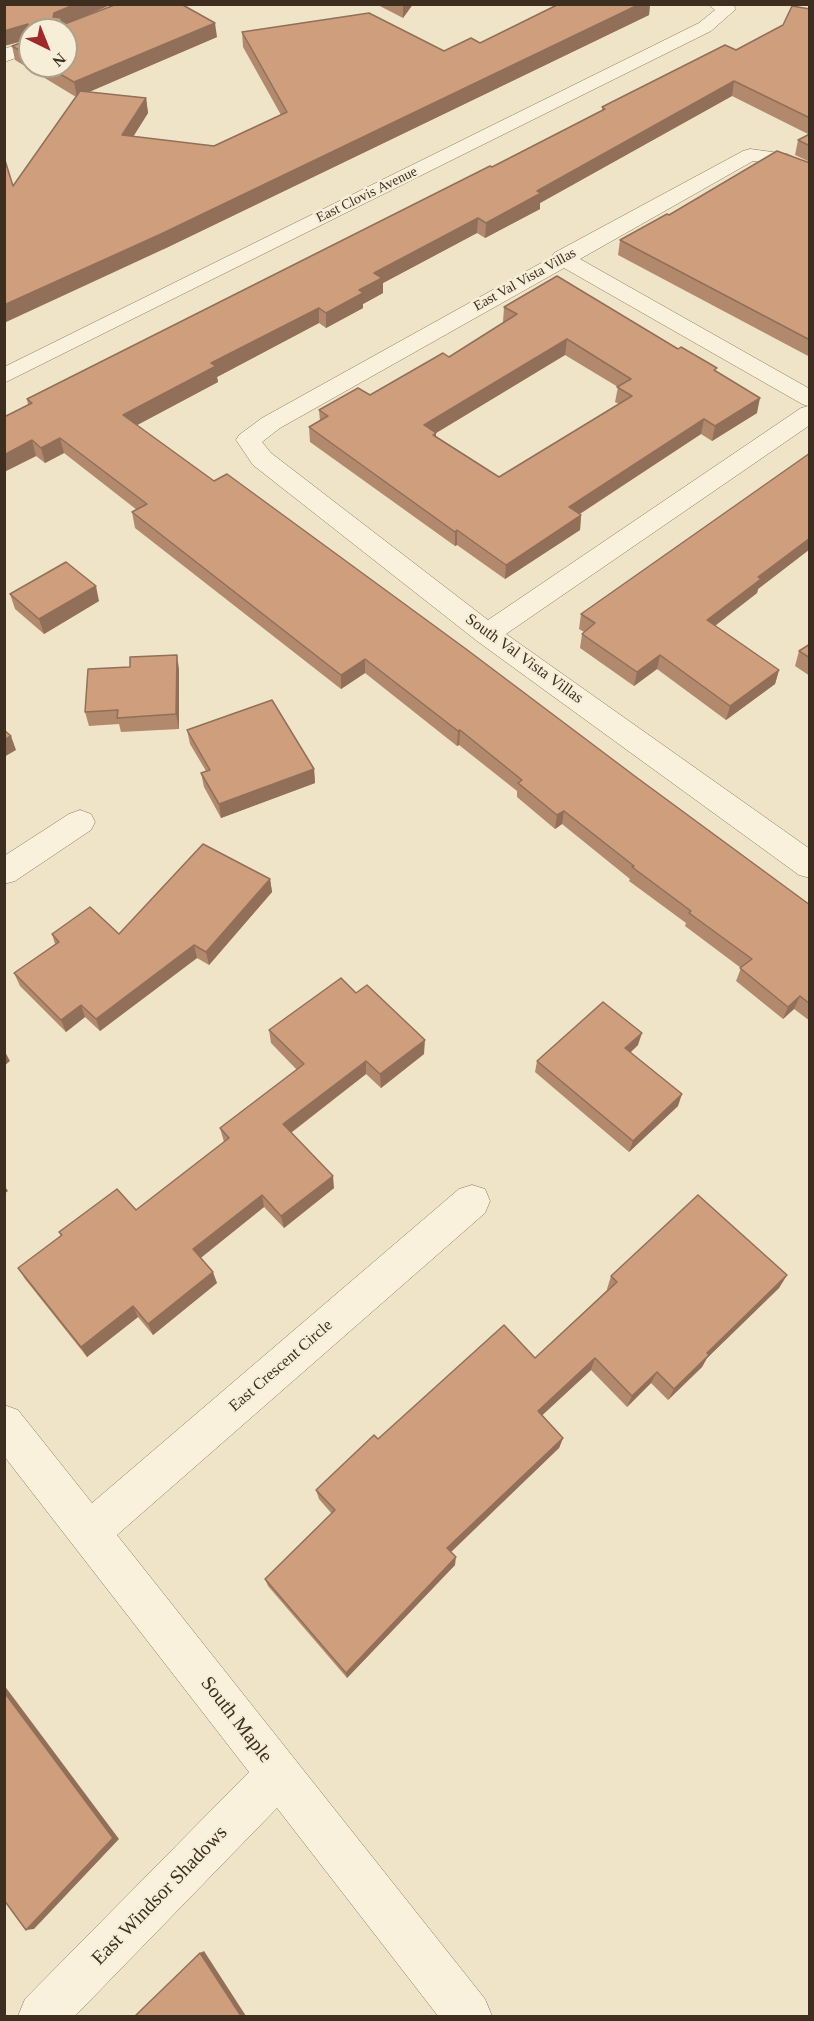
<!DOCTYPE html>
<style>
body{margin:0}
#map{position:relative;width:814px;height:2021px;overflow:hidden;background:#f0e4c8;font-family:Georgia,serif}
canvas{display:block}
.frame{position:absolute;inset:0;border:6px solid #3d2e20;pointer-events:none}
.north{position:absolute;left:18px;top:18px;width:60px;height:60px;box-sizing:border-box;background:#f7eed8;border:2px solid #ada18e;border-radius:50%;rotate:137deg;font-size:16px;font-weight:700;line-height:24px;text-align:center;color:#3d2e20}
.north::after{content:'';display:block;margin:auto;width:21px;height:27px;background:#9e2a2b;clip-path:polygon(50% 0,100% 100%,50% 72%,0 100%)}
</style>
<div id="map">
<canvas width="814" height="2021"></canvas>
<div class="frame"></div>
<div class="north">N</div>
</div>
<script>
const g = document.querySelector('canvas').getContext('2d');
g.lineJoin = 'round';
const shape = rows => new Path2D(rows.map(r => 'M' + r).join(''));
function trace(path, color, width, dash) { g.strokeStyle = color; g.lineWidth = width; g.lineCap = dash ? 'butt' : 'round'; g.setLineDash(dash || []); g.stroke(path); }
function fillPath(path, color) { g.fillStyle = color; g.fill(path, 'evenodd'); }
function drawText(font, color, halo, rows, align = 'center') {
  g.font = font + ' Georgia,serif'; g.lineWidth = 5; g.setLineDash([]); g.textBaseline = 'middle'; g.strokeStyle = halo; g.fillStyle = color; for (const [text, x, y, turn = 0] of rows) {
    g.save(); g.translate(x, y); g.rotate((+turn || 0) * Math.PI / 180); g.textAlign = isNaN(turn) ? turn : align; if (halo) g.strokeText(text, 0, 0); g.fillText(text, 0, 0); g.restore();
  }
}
const minor = shape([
 [708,4,732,4,736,9,711,31,4,383,4,367,699,23,715,10,708,4],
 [30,40,30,53,4,62,4,49,30,40],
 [750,149,787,154,810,165,810,179,775,164,753,161,580,259,810,389,810,425,506,634,810,849,810,878,799,875,477,641,253,465,236,440,239,435,262,418,552,257,554,253,743,151,750,149],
 [564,268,802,404,808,406,801,408,488,620,271,453,262,442,280,428,564,268],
 [80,810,91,814,95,822,91,830,15,881,4,884,4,856,69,814,80,810],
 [472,1185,485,1189,490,1201,485,1213,117,1535,485,1999,492,2016,438,2016,277,1808,75,2016,18,2016,25,1999,249,1772,4,1456,4,1405,18,1410,92,1503,459,1189,472,1185]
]);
const wall = shape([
 [4,4,112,4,74,21,217,37,89,92,146,98,148,113,133,137,214,146,281,115,243,47,242,32,444,51,480,43,555,7,550,4,650,4,649,15,164,249,13,186,76,97,15,60,12,46,29,39,4,46],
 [30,30,66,66,30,66],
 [376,4,413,4,403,18],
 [810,9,810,162,795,155,798,140,808,134,732,96,540,203,540,209,485,238,477,233,383,283,383,293,363,304,363,308,326,328,319,323,217,377,218,382,137,425,214,481,636,777,810,905,810,1021,794,1009,783,1019,736,981,741,968,685,926,686,923,629,881,630,879,562,824,555,829,517,797,517,791,459,745,457,746,365,673,341,689,135,528,132,512,137,510,64,453,45,463,36,456,4,472,4,417,28,405,27,399,492,167,602,110,602,107,736,50,783,25],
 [810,163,810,357,618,255,620,240,669,215],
 [504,307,717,372,757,413,712,441,701,434,580,514,581,515,580,530,505,579,457,545,455,546,310,442,309,427,320,421,319,410,370,395,449,357,504,322,503,322],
 [565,355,618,387,615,402,619,404,499,477,436,436,436,433],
 [810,453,810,549,758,589,757,593,715,626,779,670,775,684,726,720,657,669,634,686,580,648,582,634,584,632,579,629,581,614],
 [10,594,99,601,44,634,15,609],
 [810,644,810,676,795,666,799,651],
 [179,669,179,729,121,732,119,724,89,726,85,712],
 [187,730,314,769,315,783,221,818,204,787,201,773,206,771,190,744],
 [270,879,272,892,209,965,197,958,100,1031,85,1017,66,1032,20,986,14,973,55,944,52,934,119,934],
 [356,993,424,1054,381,1088,366,1074,291,1133,334,1188,284,1228,264,1207,200,1258,217,1283,153,1335,138,1317,87,1357,25,1279,18,1268,61,1236,59,1232,136,1210,224,1142,220,1128,297,1070,271,1043,269,1030],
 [638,1045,630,1053,678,1106,629,1152,535,1072,537,1061],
 [787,1275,779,1288,707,1358,702,1367,668,1400,651,1383,627,1407,591,1370,542,1415,563,1438,559,1448,451,1551,455,1565,347,1678,268,1586,265,1579,332,1514,319,1499,316,1490,378,1439,535,1358,607,1290,607,1289,611,1276]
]);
const shadedWall = shape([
 [76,4,112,4,63,26,53,17,54,13],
 [403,4,413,4,403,18],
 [640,4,650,4,649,15,164,249,4,323,4,305],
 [215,23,217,37,77,97,74,82],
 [28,24,30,39,4,46,4,31],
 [734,81,732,96,540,203,540,209,485,238,486,223,537,191],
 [146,98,148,113,124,151,122,135],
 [478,218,477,233,383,283,383,293,363,304,363,308,326,328,326,313,359,290,374,273],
 [319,308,319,323,217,377,218,382,126,431,123,415,211,363],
 [567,339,565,355,436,433,435,448,424,425],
 [760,398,757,413,712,441,715,426],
 [704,419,701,434,567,522,569,507],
 [60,438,64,453,45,463,41,448],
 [32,440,36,456,4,472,4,455],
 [581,515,580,530,505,579,506,565],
 [457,530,457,545,455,546,455,532],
 [810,538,810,549,758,589,757,593,704,634,707,620,758,577],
 [96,586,99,601,44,634,39,619],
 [177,655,179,669,179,729,176,714],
 [660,655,657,669,634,686,637,672],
 [365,659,365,673,341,689,341,675],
 [779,670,775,684,726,720,730,706],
 [460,730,459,745,457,746,458,731],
 [11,736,16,750,4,757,4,740],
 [314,769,315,783,221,818,219,804],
 [564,811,562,824,555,829,557,815],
 [270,879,272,892,209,965,206,952],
 [194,945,197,958,100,1031,96,1019],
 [800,996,794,1009,783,1019,788,1007],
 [81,1005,85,1017,66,1032,61,1020],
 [642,1033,638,1045,622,1060,625,1048],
 [425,1040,424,1054,381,1088,380,1074],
 [4,1050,10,1061,4,1066],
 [366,1061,366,1074,285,1137,283,1124],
 [682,1094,678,1106,629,1152,633,1141],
 [333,1176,334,1188,284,1228,281,1216],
 [4,1185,8,1191,4,1194],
 [262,1195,264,1207,197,1261,193,1249],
 [213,1272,217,1283,153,1335,148,1324],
 [787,1275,779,1288,707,1358,702,1367,668,1400,674,1389,707,1353],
 [133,1306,138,1317,87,1357,81,1347],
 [595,1358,591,1370,535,1422,538,1411],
 [657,1372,651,1383,627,1407,632,1396],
 [563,1438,559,1448,447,1556,447,1548],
 [456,1557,455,1565,347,1678,346,1673],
 [4,1685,119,1839,34,1929,26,1930],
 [204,1951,246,2016,241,2016,200,1953]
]);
const building = shape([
 [4,4,76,4,54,13,53,17,61,18,62,25,117,4,181,4,215,23,74,82,46,66,66,66,66,30,30,30,30,56,12,46,29,40,28,24,4,31,4,4],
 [559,4,640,4,161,234,4,305,4,157,13,186,80,91,146,98,122,135,214,146,287,112,242,32,369,13,444,51,471,38,480,43,559,4],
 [792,6,810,9,810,118,734,81,537,191,541,193,486,223,478,218,374,273,382,278,359,290,363,293,326,313,319,308,211,363,216,366,123,415,214,481,227,474,466,649,636,777,810,905,810,1004,800,996,788,1007,740,968,752,959,689,913,691,911,632,867,634,866,564,811,557,815,518,783,522,780,460,730,458,731,365,659,341,675,132,512,147,504,60,438,41,448,32,440,4,455,4,417,32,403,27,399,490,166,492,167,605,109,602,107,725,45,736,50,783,25,792,6],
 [810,134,810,146,798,140,810,134],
 [777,151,810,163,810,340,620,240,667,214,669,215,777,151],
 [557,276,678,349,681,347,717,368,714,370,760,398,715,426,704,419,569,507,581,515,506,565,457,530,455,532,309,427,328,416,319,410,358,388,370,395,443,353,449,357,517,314,504,307,557,276],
 [567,339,631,379,617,387,632,396,499,477,433,435,436,433,424,425,567,339],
 [810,453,810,538,758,577,761,579,707,620,779,670,730,706,660,655,637,672,582,634,595,623,581,614,810,453],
 [66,562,96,586,39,619,10,594,66,562],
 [810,644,810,658,799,651,810,644],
 [177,655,176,714,117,718,118,710,85,712,88,669,130,667,130,657,177,655],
 [272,700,314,769,219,804,201,773,210,770,187,730,272,700],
 [4,730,11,736,4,740,4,730],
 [203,844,270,879,206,952,194,945,96,1019,81,1005,61,1020,14,973,59,942,52,934,90,907,119,934,203,844],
 [341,978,356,993,367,985,425,1040,380,1074,366,1061,283,1124,333,1176,281,1216,262,1195,193,1249,213,1272,148,1324,133,1306,81,1347,18,1268,62,1235,59,1232,117,1189,136,1210,229,1138,220,1128,304,1064,269,1030,341,978],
 [603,1002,642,1033,625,1048,682,1094,633,1141,537,1061,603,1002],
 [698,1195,787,1275,707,1353,709,1355,674,1389,657,1372,632,1396,595,1358,538,1411,563,1438,447,1548,456,1557,346,1673,265,1579,335,1510,316,1490,374,1435,378,1439,504,1325,535,1358,617,1282,611,1276,698,1195],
 [4,1692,113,1838,26,1930,4,1900,4,1692],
 [200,1953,241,2016,135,2016,200,1953]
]);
const farStreetnames = [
 ["East Clovis Avenue",367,195,-26],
 ["East Val Vista Villas",525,280,-29]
];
const streetNames = [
 ["South Val Vista Villas",524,659,36],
 ["East Crescent Circle",281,1366,-41]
];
const nearStreetnames = [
 ["South Maple",236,1720,52],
 ["East Windsor Shadows",160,1896,-46]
];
trace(minor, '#8d765c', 1);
fillPath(minor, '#faf1dc');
fillPath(wall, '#b2896c');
fillPath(shadedWall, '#916f58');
fillPath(building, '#cf9f7d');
trace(building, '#916f58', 1.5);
drawText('14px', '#3d2e20', '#f7eed8', farStreetnames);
drawText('16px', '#3d2e20', '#f7eed8', streetNames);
drawText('20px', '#3d2e20', '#f7eed8', nearStreetnames);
</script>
